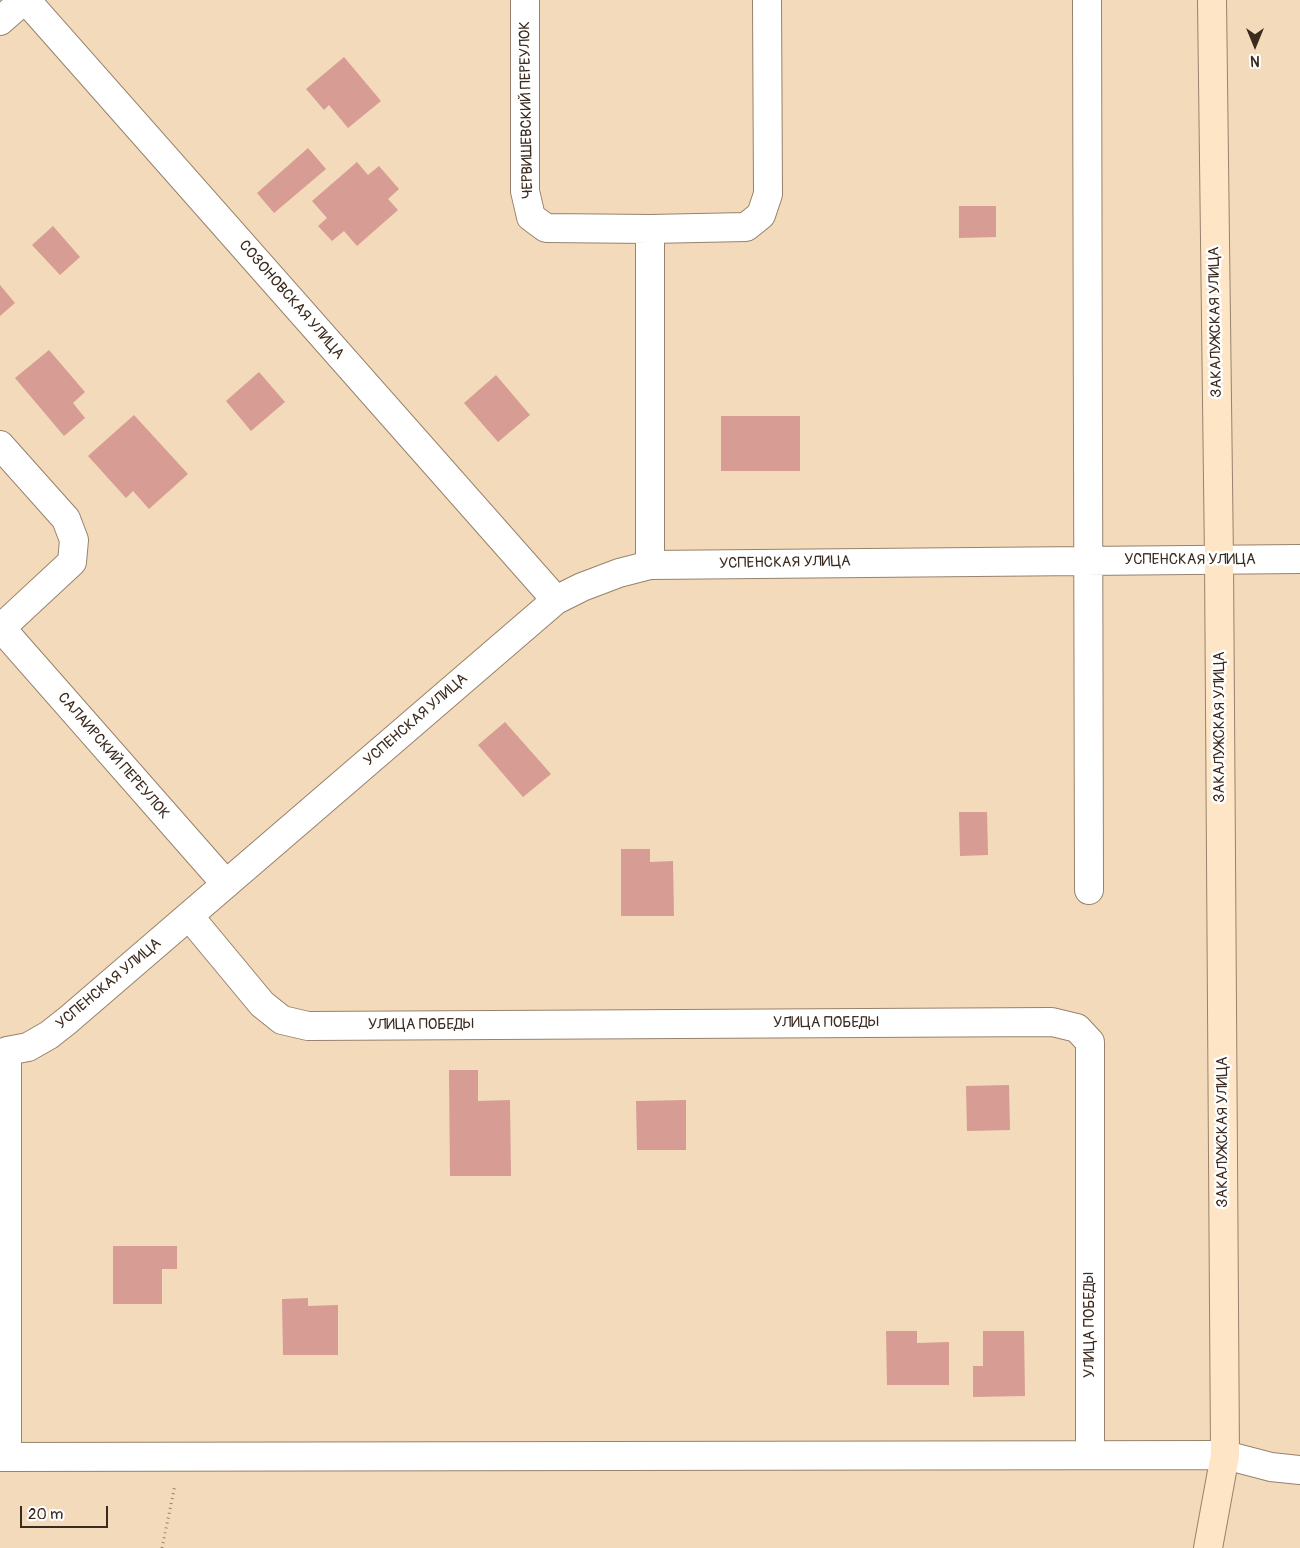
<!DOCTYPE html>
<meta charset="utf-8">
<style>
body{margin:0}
#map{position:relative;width:1300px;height:1548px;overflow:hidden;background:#f3dabb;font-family:Pangolin,sans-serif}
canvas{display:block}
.north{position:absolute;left:1230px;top:20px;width:50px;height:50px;-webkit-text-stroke:4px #fff;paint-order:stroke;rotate:180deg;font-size:14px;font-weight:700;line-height:20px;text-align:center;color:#3b2a1e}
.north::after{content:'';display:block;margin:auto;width:18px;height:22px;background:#3b2a1e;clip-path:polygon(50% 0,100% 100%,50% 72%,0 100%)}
.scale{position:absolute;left:20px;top:1506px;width:88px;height:22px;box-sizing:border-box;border:2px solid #3b2a1e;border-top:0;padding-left:6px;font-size:15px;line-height:18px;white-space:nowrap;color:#3b2a1e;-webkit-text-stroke:4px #fff;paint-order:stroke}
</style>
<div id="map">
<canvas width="1300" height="1548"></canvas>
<div class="north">N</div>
<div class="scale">20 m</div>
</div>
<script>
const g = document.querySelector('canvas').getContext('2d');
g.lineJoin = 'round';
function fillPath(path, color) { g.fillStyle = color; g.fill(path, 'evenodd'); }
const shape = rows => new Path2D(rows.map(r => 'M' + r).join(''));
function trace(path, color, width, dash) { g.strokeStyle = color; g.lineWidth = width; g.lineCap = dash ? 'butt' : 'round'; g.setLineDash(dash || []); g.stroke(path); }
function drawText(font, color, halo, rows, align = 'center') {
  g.font = font + ' Pangolin,sans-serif'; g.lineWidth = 5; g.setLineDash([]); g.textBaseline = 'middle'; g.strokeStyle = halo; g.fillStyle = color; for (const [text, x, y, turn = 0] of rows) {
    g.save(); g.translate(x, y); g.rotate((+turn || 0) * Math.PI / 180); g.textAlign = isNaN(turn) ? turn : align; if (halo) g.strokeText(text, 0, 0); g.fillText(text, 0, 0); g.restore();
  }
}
const building = shape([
 [344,57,381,101,348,128,329,105,324,110,306,89],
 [308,148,326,169,274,213,257,193],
 [357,162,368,175,379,166,399,189,388,199,398,210,357,246,344,231,332,241,318,226,327,218,312,201],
 [959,206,996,206,996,237,959,238],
 [53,226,80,257,60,275,32,245],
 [0,285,15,303,0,316],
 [49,350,85,392,73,403,85,418,64,436,15,378],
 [259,372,285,402,251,431,226,401],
 [496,375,530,415,498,442,464,403],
 [134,415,188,474,149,509,133,491,126,498,88,456],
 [721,416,800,416,800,471,721,471],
 [505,722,551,774,523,797,478,745],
 [959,812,987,812,988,855,960,856],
 [621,849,650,849,650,862,673,861,674,916,621,916],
 [449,1070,478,1070,478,1101,510,1100,511,1176,450,1176],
 [1009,1085,1010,1130,967,1131,966,1086],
 [686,1100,686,1150,637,1150,636,1101],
 [113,1246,177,1246,177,1269,162,1269,162,1304,113,1304],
 [308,1298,308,1306,338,1305,338,1355,283,1355,282,1299],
 [886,1331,917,1331,917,1343,949,1342,949,1385,887,1385],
 [983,1331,1024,1331,1025,1396,973,1397,973,1366,983,1366]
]);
const path = shape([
 [162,1548,175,1485]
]);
const street = shape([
 [26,0,556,600],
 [525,0,525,191,531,217,546,228,650,229,650,565],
 [1087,0,1089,890],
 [0,21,24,0],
 [650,229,746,227,761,215,768,194,767,0],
 [0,445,66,519,74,540,72,562,1,628],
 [0,629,1,628,226,884],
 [189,916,262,1004,282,1020,308,1026,1052,1022,1077,1028,1090,1042,1090,1455],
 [0,1457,1225,1455,1271,1467,1300,1470],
 [7,1457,7,1051,28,1047,49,1035,68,1020,556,600,582,587,619,573,650,565,1300,559]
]);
const secondary = shape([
 [1208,1548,1225,1455,1219,560,1212,0]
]);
const streetNames = [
 ["ЧЕРВИШЕВСКИЙ ПЕРЕУЛОК",527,110,-91],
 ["СОЗОНОВСКАЯ УЛИЦА",291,300,49],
 ["ЗАКАЛУЖСКАЯ УЛИЦА",1216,322,-91],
 ["УСПЕНСКАЯ УЛИЦА",1190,560],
 ["УСПЕНСКАЯ УЛИЦА",785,563,-1],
 ["УСПЕНСКАЯ УЛИЦА",416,720,-41],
 ["ЗАКАЛУЖСКАЯ УЛИЦА",1220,727,-90],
 ["САЛАИРСКИЙ ПЕРЕУЛОК",113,756,49],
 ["УСПЕНСКАЯ УЛИЦА",109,984,-40],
 ["УЛИЦА ПОБЕДЫ",826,1023],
 ["УЛИЦА ПОБЕДЫ",421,1025],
 ["ЗАКАЛУЖСКАЯ УЛИЦА",1223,1132,-90],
 ["УЛИЦА ПОБЕДЫ",1090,1325,-90]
];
fillPath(building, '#d79c93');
trace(street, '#97826c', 30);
trace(secondary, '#97826c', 30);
trace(path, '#97826c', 3, [1, 4]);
trace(street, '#fff', 28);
trace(secondary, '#fde5c5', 28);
drawText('15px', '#3b2a1e', '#fff', streetNames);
</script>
